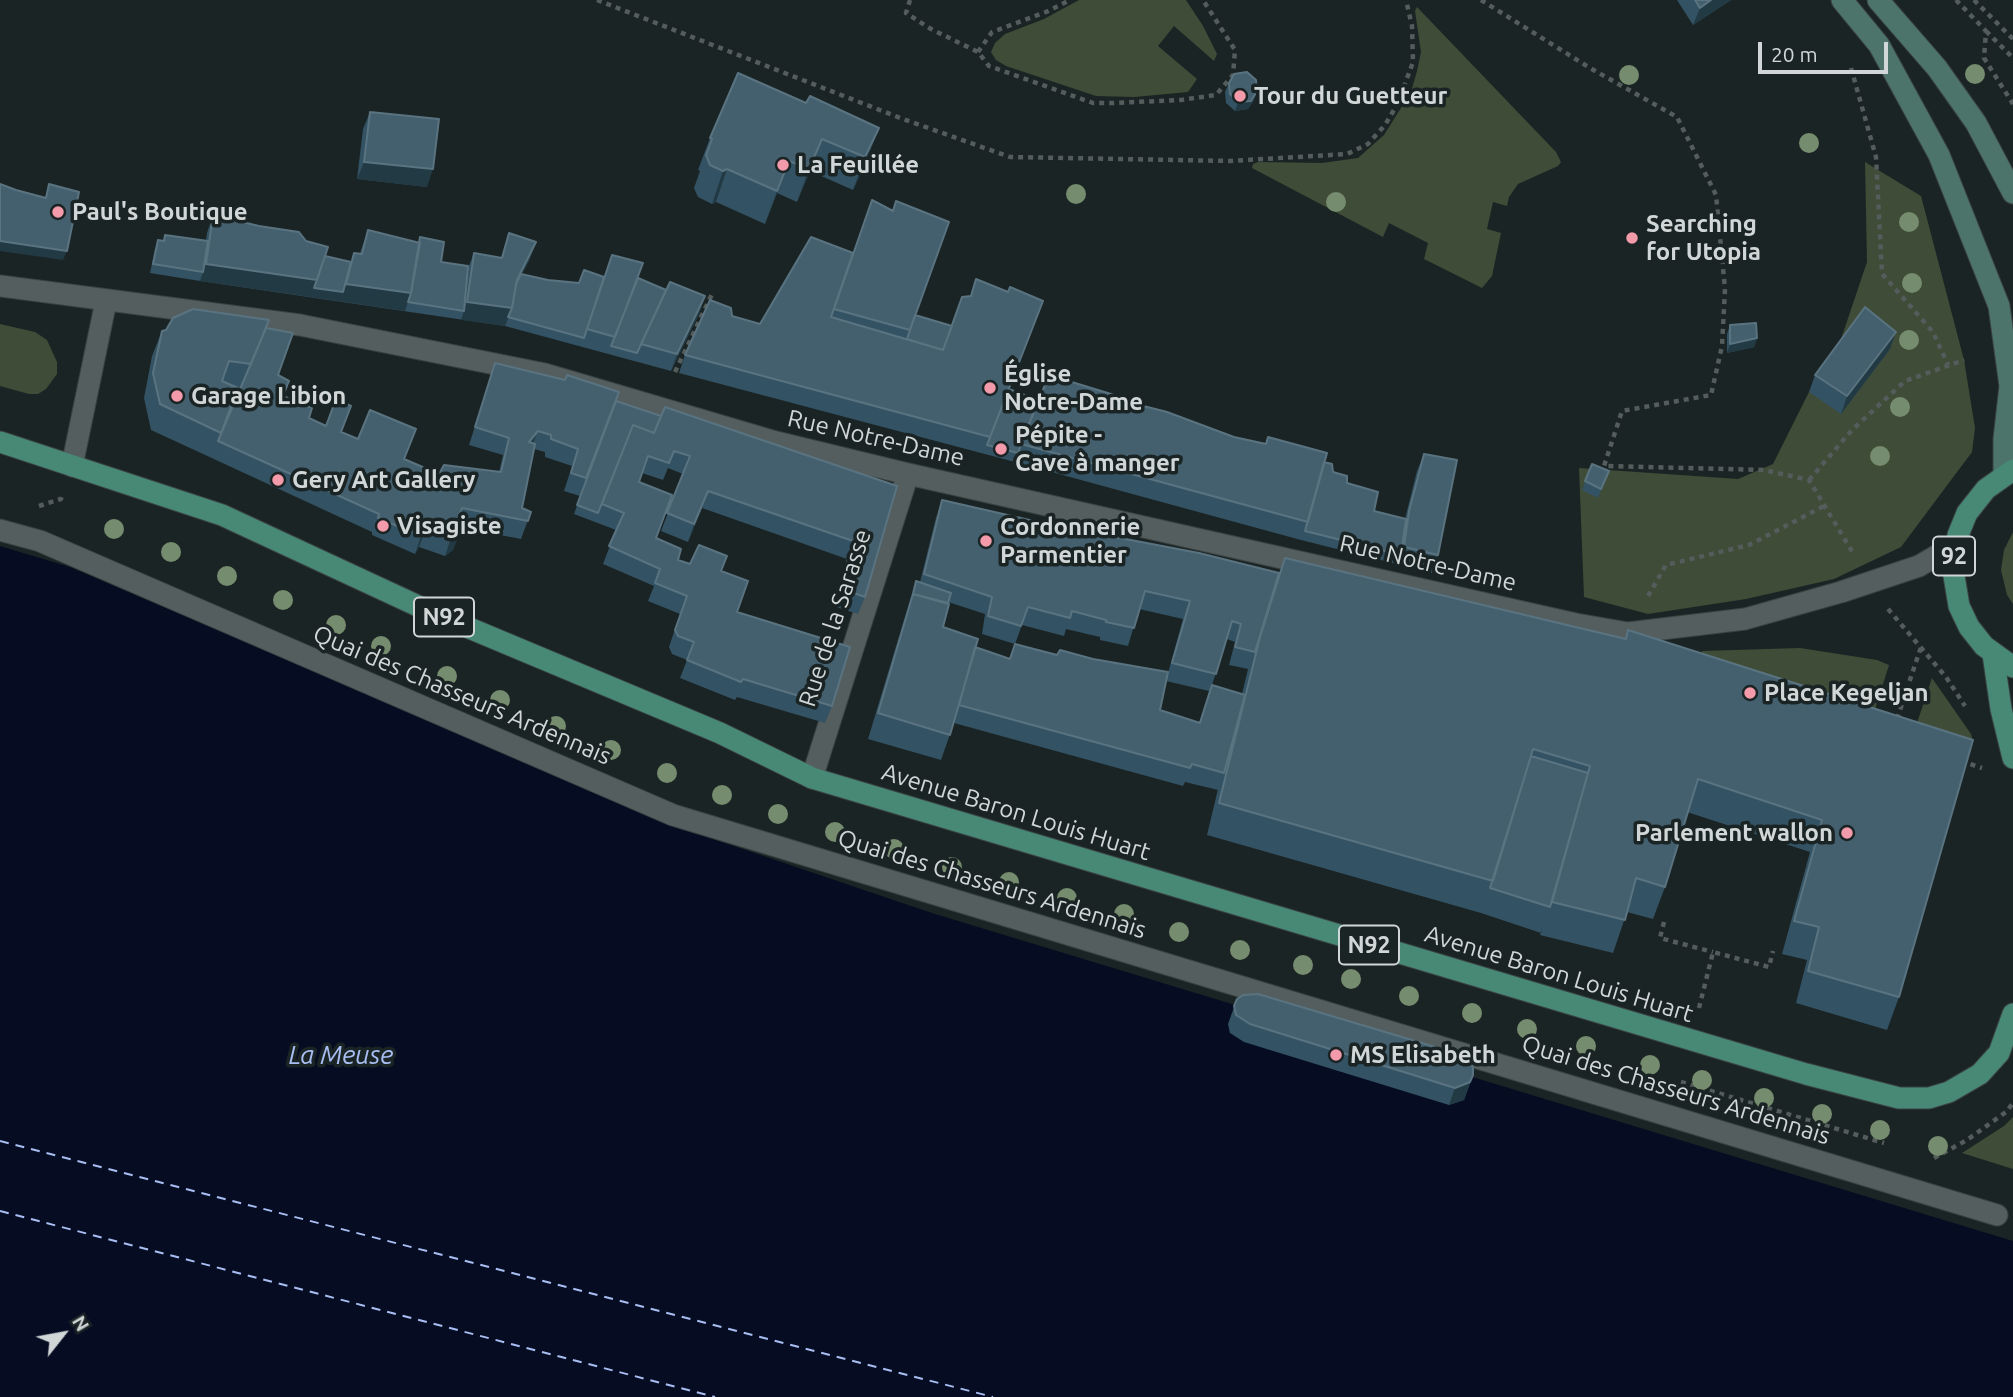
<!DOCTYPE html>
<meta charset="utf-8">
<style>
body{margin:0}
#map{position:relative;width:2013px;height:1397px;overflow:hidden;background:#1b2424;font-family:Ubuntu,sans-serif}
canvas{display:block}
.north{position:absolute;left:28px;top:1299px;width:70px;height:70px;-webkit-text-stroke:5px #1b2424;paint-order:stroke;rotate:59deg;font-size:19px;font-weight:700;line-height:28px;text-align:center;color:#d1d7d7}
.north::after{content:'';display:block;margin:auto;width:24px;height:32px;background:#d1d7d7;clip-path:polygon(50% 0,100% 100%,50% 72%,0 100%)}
.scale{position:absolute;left:1758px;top:42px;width:130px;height:32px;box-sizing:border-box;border:4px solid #d1d7d7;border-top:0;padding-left:9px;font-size:21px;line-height:24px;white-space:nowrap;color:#d1d7d7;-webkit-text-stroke:5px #1b2424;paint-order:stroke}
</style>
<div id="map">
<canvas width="2013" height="1397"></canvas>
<div class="north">N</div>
<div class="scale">20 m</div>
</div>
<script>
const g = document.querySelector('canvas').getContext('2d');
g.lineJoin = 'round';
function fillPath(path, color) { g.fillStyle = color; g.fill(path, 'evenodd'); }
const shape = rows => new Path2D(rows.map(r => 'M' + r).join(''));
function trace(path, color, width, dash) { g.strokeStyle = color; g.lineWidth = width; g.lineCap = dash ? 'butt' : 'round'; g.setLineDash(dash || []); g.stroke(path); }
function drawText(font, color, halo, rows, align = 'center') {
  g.font = font + ' Ubuntu,sans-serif'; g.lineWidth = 7; g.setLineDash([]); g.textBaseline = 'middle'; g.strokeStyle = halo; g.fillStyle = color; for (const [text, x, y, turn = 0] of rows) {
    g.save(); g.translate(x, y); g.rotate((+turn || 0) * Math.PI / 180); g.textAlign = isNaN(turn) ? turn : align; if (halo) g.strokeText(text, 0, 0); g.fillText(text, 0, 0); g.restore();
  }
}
const green = shape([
 [1079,0,1186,0,1203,26,1217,54,1214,61,1174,26,1158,46,1197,79,1188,92,1134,97,1096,96,1006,66,996,60,991,52,995,43,1005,34,1044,19],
 [1417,7,1556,152,1561,162,1558,166,1518,184,1509,197,1507,206,1493,202,1487,229,1501,233,1492,276,1482,288,1424,259,1428,243,1389,223,1383,237,1252,168,1253,164,1258,162,1322,163,1358,158,1384,135,1411,92,1417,71,1421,52,1415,11],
 [1865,162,1921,196,1964,360,1975,428,1972,452,1901,547,1834,579,1746,599,1648,614,1584,597,1579,468,1738,479,1773,464,1809,392,1839,345,1867,262],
 [0,324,35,332,47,340,57,362,57,374,46,389,38,394,29,394,0,386],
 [2013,532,2013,604,2007,595,2001,570,2004,550],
 [1800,648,1877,660,1889,665,1871,722,1700,663,1702,651],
 [1932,678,1971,734,1973,741,1971,750,1915,729],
 [2013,1117,2013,1169,1962,1153,2004,1126]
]);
const water = shape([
 [0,546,70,567,675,826,932,913,2013,1241,2013,1397,0,1397]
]);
const ferry = shape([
 [0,1141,993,1397],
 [0,1211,715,1397]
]);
const path = shape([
 [597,0,903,119,1010,157,1230,161,1347,154,1368,144,1385,125,1398,103,1413,62,1412,26,1406,0],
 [910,0,906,13,931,29,978,52,989,66,1093,103,1112,103,1181,100,1216,95,1233,75,1235,50,1203,0],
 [1481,0,1590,68,1677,117,1716,195,1725,289,1722,346,1711,395,1622,411,1604,466,1764,470,1809,480,1853,553],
 [1956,0,1986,31,1984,58,2013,104],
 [1974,0,2013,39],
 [1986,31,2013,58],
 [978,52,992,32,1046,12,1070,0],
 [1851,68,1876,157,1882,274,1933,332,1948,365],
 [675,372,713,292],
 [1809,480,1852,430,1905,381,1964,360],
 [39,506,61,499,62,495],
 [1648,596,1666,565,1749,545,1824,506],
 [1888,609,1946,677,1965,706],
 [1897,719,1921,647],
 [1961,761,1982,768],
 [1664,922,1660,938,1713,952],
 [1699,1008,1713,952,1769,967,1773,951],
 [1681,1082,1884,1143],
 [1934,1158,1967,1140,2006,1112,2013,1103]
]);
const lane = shape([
 [0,530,40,541,673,815,1997,1215]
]);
const street = shape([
 [0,286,300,325,545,374,776,442,908,474,1576,624,1628,633,1745,619,1841,592,1919,566,1955,545],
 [72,466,106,301],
 [812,778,908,474]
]);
const secondary = shape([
 [1842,0,1879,45,1939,155,1999,306,2010,386,2004,439,2004,475],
 [1878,0,1937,68,1976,123,2013,193]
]);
const primary = shape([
 [0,442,222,515,431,612,720,733,812,778,1806,1074,1899,1098,1929,1098,1949,1092,1980,1074,1999,1053,2013,1014],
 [2013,470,1986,489,1967,513,1958,535,1953,570,1959,606,1969,627,1984,646,2013,667],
 [1993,654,2001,709,2013,758]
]);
const trees = [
 [1975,74],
 [1629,75],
 [1809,143],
 [1076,194],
 [1336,202],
 [1909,222],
 [1912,283],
 [1909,340],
 [1900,407],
 [1880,456],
 [114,529],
 [171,552],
 [227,576],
 [283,600],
 [336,625],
 [381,646],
 [447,676],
 [500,700],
 [556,726],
 [611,750],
 [667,773],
 [722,795],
 [778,814],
 [835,832],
 [894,849],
 [952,867],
 [1009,882],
 [1067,898],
 [1124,914],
 [1179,932],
 [1240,950],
 [1303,965],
 [1351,979],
 [1409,996],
 [1472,1013],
 [1527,1029],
 [1586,1046],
 [1650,1065],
 [1702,1080],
 [1764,1098],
 [1822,1114],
 [1880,1130],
 [1938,1146]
];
const wall = shape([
 [1677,0,1731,0,1693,25],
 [1229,83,1254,100,1248,109,1235,111,1226,103,1225,92],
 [810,96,867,160,853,190,810,171,797,202,777,193,765,224,716,202,712,204,698,197,694,188,700,171,698,170,710,138,806,103],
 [370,112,427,187,357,179,363,129],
 [213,215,306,241,325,256,351,262,354,253,360,253,368,230,418,243,420,237,441,262,468,268,474,253,501,258,509,233,530,259,522,274,615,336,666,290,705,296,699,314,671,371,505,326,200,281,150,273,155,249,158,240,206,240,207,233],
 [811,237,915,315,952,326,970,297,976,279,1007,394,1038,400,1124,401,1234,437,1324,462,1374,511,1405,519,1417,471,1424,454,1438,555,1432,573,1301,540,1015,462,679,373,685,355,732,316,760,324],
 [1730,325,1757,338,1754,347,1727,353,1727,334],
 [266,328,283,397,309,418,439,474,499,472,503,455,469,445,495,363,661,416,897,486,865,597,858,614,833,606,847,559,702,508,688,542,661,531,683,474,668,468,663,480,642,473,639,482,656,538,678,560,690,564,722,571,737,612,832,706,825,723,737,697,735,700,680,678,687,660,672,654,669,647,680,614,648,601,654,586,603,564,616,530,574,514,609,419,580,496,564,491,572,466,545,457,545,452,534,449,522,508,531,512,521,539,458,527,453,550,445,556,419,547,415,554,372,535,372,532,151,430,144,398,152,356,162,331],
 [238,389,240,389,225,426],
 [1890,349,1841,414,1809,392,1815,375],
 [1592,464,1609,471,1598,498,1582,490],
 [942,500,1047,524,1279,573,1285,558,1625,639,1628,630,1973,740,1899,997,1887,1030,1796,1003,1807,960,1782,954,1810,852,1687,812,1665,887,1653,919,1627,912,1613,953,1540,935,1542,928,1541,933,1481,913,1207,835,1218,789,1218,790,1185,782,1183,786,954,723,941,760,868,739,913,590,916,581,920,582,936,518],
 [948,602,985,614,982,634,1015,644,1022,625,1064,636,1066,629,1100,637,1100,640,1128,646,1139,609,1183,619,1168,673,1093,659,1057,655,1010,659,975,647,943,627],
 [1227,639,1235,642,1229,665,1248,669,1242,694,1212,685],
 [1166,681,1209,691,1199,723,1160,710],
 [1237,999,1473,1075,1464,1100,1449,1105,1244,1042,1230,1033,1228,1024]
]);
const shadedWall = shape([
 [1711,0,1731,0,1693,25,1700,8],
 [1257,91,1254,100,1248,109,1235,111,1238,102],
 [879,128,867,160,853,190,865,157],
 [822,139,810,171,797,202,809,169],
 [789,161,777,193,765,224,777,191],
 [364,162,433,169,427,187,357,179],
 [727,169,716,202,712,204,723,171],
 [0,241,67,251,63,260,0,251],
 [536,242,530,259,513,292,517,280],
 [206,264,317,280,343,292,346,284,411,293,405,311,311,297,200,281],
 [705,296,699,314,671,371,677,354],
 [467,302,512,308,505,326,461,320],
 [1896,332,1890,349,1841,414,1847,396],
 [1757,338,1754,347,1727,353,1730,344],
 [538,431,531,448,529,442],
 [708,491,702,508,688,542,694,524],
 [426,529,419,547,415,554,421,536],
 [460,533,453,550,445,556,451,538],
 [1470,1082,1464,1100,1449,1105,1455,1088]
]);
const building = shape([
 [1695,0,1711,0,1700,8,1695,0],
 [1247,72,1256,80,1257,91,1251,101,1238,102,1230,94,1229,83,1234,74,1247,72],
 [738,73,806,103,810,96,879,128,865,157,822,139,809,169,789,161,777,191,727,169,723,171,710,165,706,155,712,139,710,138,738,73],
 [370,112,439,119,433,169,364,162,370,112],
 [0,184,16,190,46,198,49,184,79,192,67,251,0,241,0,184],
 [872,200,893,211,896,201,949,222,910,330,834,309,872,200],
 [213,215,259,226,299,232,306,241,328,247,317,280,206,264,213,215],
 [368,230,420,243,411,293,346,284,354,253,362,254,368,230],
 [509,233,536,242,517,280,512,308,467,302,474,253,502,258,509,233],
 [165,235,208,241,203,272,153,264,158,240,164,241,165,235],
 [420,237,444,242,441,262,468,266,464,311,408,302,411,293,420,237],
 [811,237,853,253,831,317,943,350,962,297,971,296,976,279,1008,292,1010,287,1043,301,990,437,685,355,710,300,731,308,732,316,760,324,811,237],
 [612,255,643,263,615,337,587,329,612,255],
 [325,256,351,262,343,292,314,288,325,256],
 [584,270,604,277,584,338,508,317,512,308,516,284,521,274,548,280,579,283,584,270],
 [638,278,666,290,637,353,611,346,638,278],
 [670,282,705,296,677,354,641,344,670,282],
 [1865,307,1896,332,1847,396,1815,375,1865,307],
 [193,309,269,320,251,364,229,361,222,381,238,388,221,433,160,404,153,373,162,331,166,330,173,318,193,309],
 [915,315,952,326,943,350,907,339,915,315],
 [1756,323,1757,338,1730,344,1730,325,1756,323],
 [266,328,293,333,278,375,289,381,283,396,312,408,309,418,326,426,336,399,351,406,341,432,358,439,370,410,416,429,404,459,439,474,444,465,501,472,509,438,475,427,495,363,565,380,567,375,619,392,586,478,571,473,578,449,551,439,551,435,538,431,529,442,535,444,522,508,531,512,528,521,462,508,457,521,460,533,451,538,426,529,421,536,378,518,379,514,218,441,266,328],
 [1049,375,1124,398,1124,401,1167,412,1234,437,1266,444,1268,437,1327,453,1308,522,1021,444,1049,375],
 [1009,389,1038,400,1018,453,987,445,1009,389],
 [616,401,661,416,654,433,633,425,598,513,577,505,616,401],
 [665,407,897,486,865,597,840,588,853,541,708,491,694,524,667,513,690,456,674,451,669,463,648,456,639,482,672,495,656,538,681,549,678,560,690,564,699,545,727,556,721,571,748,581,737,612,850,647,832,706,743,679,741,682,687,660,694,642,678,636,675,630,687,596,655,583,660,569,609,546,624,513,602,504,633,425,654,433,665,407],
 [1424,454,1457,460,1438,555,1404,547,1409,511,1424,454],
 [1324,462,1332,464,1333,472,1347,476,1347,483,1378,492,1374,511,1406,519,1401,555,1305,531,1324,462],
 [1592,464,1609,471,1601,489,1585,481,1592,464],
 [942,500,1047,524,1199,553,1279,573,1255,652,1235,647,1241,624,1232,621,1216,674,1172,663,1190,601,1145,591,1134,628,1106,622,1106,620,1072,611,1070,618,1028,607,1021,626,988,616,992,597,924,574,942,500],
 [1285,558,1626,639,1628,630,1973,740,1899,997,1808,971,1819,927,1794,921,1822,820,1698,779,1665,887,1636,878,1625,920,1552,902,1590,766,1533,749,1493,881,1219,803,1260,637,1285,558],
 [916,581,951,593,948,603,913,594,916,581],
 [913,594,949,604,943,627,978,639,950,735,878,713,913,594],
 [1015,644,1057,655,1060,650,1093,659,1168,672,1160,710,1200,723,1212,685,1245,695,1224,773,1192,764,1190,768,959,705,975,647,1010,659,1015,644],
 [1531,756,1588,773,1550,907,1490,888,1531,756],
 [1258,994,1462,1055,1470,1061,1473,1068,1473,1075,1470,1082,1455,1088,1250,1024,1236,1015,1234,1006,1237,999,1243,995,1258,994]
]);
const markers = [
 [1240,96,7,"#f39aab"],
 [783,165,7,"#f39aab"],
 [58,212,7,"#f39aab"],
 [1632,238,7,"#f39aab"],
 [990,388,7,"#f39aab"],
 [177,396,7,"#f39aab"],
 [1001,449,7,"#f39aab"],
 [278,480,7,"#f39aab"],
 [383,526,7,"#f39aab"],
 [986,541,7,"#f39aab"],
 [1750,693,7,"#f39aab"],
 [1847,833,7,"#f39aab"],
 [1336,1055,7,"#f39aab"]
];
const shields = [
 [1954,556,42],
 [444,617,60],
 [1369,945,60]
];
const shieldNames = [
 ["92",1954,556],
 ["N92",444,617],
 ["N92",1369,945]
];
const poiNames = [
 ["Tour du Guetteur",1254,96],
 ["La Feuillée",797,165],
 ["Paul's Boutique",72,212],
 ["Searching",1646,224],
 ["for Utopia",1646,252],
 ["Église",1004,374],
 ["Notre-Dame",1004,402],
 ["Garage Libion",191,396],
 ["Pépite -",1015,435],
 ["Cave à manger",1015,463],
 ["Gery Art Gallery",292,480],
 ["Visagiste",397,526],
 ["Cordonnerie",1000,527],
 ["Parmentier",1000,555],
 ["Place Kegeljan",1764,693],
 ["Parlement wallon",1833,833,"right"],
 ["MS Elisabeth",1350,1055]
];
const streetNames = [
 ["Rue Notre-Dame",876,438,13],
 ["Rue Notre-Dame",1428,563,13],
 ["Rue de la Sarasse",835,618,-72],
 ["Quai des Chasseurs Ardennais",462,695,23],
 ["Avenue Baron Louis Huart",1016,812,17],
 ["Quai des Chasseurs Ardennais",992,884,17],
 ["Avenue Baron Louis Huart",1559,974,17],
 ["Quai des Chasseurs Ardennais",1676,1090,17]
];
const waterNames = [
 ["La Meuse",341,1055]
];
fillPath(green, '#3f4c37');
fillPath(water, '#060d23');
trace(ferry, '#a8bef3', 2, [9, 7]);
trace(lane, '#3a4242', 23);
trace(street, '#3a4242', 23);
trace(secondary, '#3a4242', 23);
trace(primary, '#3a4242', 23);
trace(path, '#545c5c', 4.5, [5, 5]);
trace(lane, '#545e5f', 21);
trace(street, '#545e5f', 21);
trace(secondary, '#4d746a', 21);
trace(primary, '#478974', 21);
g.fillStyle = '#768c6f';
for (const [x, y] of trees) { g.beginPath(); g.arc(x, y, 10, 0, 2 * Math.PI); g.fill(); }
fillPath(wall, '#335263');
fillPath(shadedWall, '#223a44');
fillPath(building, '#44606f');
trace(building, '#5a7380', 2);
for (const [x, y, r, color] of markers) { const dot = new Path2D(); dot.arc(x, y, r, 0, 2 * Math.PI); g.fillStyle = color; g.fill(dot); trace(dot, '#1b2424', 2.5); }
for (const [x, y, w] of shields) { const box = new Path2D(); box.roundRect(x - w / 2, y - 19.5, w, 39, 5); g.fillStyle = '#1b2424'; g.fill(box); trace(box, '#d1d7d7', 2); }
drawText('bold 23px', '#d1d7d7', null, shieldNames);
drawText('bold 24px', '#d1d7d7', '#1b2424', poiNames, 'left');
drawText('24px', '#d1d7d7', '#1b2424', streetNames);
drawText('italic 26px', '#a8bef3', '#1b2424', waterNames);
</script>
